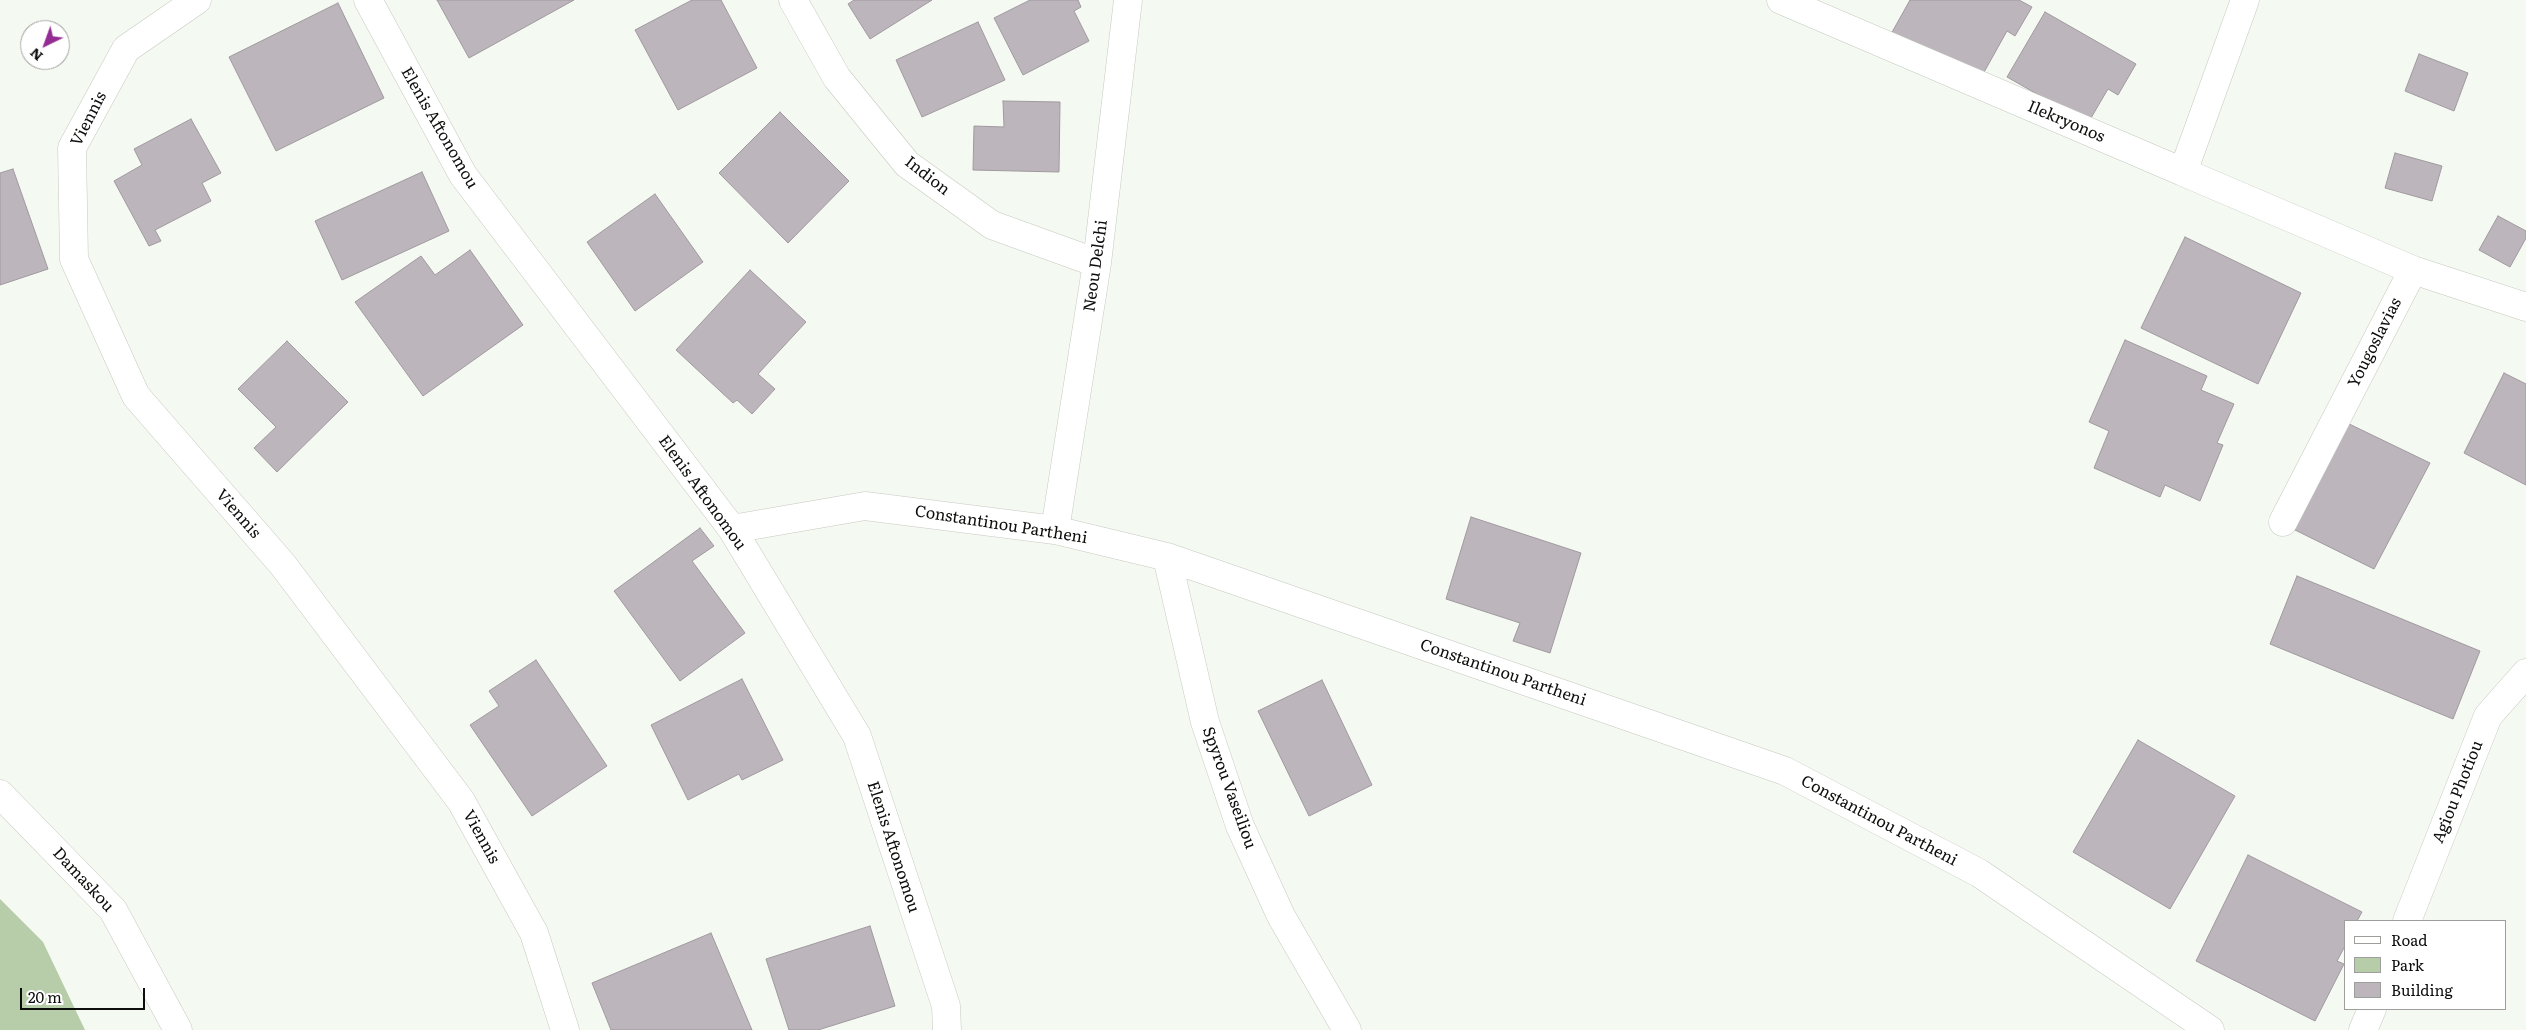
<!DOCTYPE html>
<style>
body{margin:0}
#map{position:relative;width:2526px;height:1030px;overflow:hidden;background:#f4f9f1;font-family:Literata,serif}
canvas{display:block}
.legend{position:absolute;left:2344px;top:920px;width:162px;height:90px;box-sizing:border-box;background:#fff;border:1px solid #9e9f9d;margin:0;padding:6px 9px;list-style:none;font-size:15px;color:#0c0e0b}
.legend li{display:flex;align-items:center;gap:10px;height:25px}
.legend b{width:25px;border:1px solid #9e9f9d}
.north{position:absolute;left:20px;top:20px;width:50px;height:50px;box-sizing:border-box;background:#fff;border:1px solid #9e9f9d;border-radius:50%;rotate:222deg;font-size:14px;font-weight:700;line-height:20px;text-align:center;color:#0c0e0b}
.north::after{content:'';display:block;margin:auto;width:18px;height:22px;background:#932d93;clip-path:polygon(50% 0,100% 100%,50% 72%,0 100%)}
.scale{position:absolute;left:20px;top:988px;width:125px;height:22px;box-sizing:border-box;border:2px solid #0c0e0b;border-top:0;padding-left:6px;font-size:15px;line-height:18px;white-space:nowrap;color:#0c0e0b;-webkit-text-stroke:4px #fff;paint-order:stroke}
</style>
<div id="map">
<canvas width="2526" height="1030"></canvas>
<ul class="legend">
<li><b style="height:6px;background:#fff"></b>Road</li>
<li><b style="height:14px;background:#b7cca8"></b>Park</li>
<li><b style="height:14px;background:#bdb5bc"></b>Building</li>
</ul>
<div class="north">N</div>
<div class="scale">20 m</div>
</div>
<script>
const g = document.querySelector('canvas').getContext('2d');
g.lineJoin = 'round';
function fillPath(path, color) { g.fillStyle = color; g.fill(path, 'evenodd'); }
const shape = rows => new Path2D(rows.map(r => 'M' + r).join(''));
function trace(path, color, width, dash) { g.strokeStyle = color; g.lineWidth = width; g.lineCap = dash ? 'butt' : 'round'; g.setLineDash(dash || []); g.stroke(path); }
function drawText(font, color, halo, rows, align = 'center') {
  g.font = font + ' Literata,serif'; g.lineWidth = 5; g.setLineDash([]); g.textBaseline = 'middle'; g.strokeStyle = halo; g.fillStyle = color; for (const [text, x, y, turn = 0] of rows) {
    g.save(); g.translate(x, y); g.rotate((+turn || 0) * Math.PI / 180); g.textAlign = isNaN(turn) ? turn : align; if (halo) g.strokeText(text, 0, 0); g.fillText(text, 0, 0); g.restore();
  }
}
const green = shape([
 [0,899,43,942,85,1030,0,1030]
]);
const building = shape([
 [437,0,574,0,469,58,437,0],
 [692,0,721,0,757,68,678,110,635,30,692,0],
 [854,0,932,0,870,39,848,4,854,0],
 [1030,0,1078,0,1081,7,1074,11,1089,41,1023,75,994,18,1030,0],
 [1910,0,2019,0,2032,7,2015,36,2007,31,1978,83,1891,34,1910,0],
 [338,3,384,98,276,151,229,57,338,3],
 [2045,12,2136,64,2118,95,2108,89,2088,123,2007,77,2045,12],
 [978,22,1005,80,922,117,896,60,978,22],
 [2419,54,2468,73,2454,111,2405,91,2419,54],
 [1003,101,1060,102,1059,172,973,170,974,126,1004,127,1003,101],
 [780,112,849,181,788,243,719,173,780,112],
 [191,119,221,173,202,183,211,201,155,230,161,241,149,246,114,181,142,165,134,149,191,119],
 [2395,153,2442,166,2432,201,2385,188,2395,153],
 [13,169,48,269,0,285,0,173,13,169],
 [422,172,449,231,342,280,315,221,422,172],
 [655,194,703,262,635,311,587,242,655,194],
 [2498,216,2526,231,2526,238,2510,267,2479,250,2498,216],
 [2185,237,2301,293,2258,384,2141,328,2185,237],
 [470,250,523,325,423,396,355,302,421,256,435,275,470,250],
 [750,270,806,322,758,374,775,389,752,414,737,400,733,403,676,350,750,270],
 [2125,340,2207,376,2201,390,2234,404,2217,443,2223,445,2200,501,2165,485,2160,497,2094,468,2109,431,2089,422,2125,340],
 [287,341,348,402,277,472,254,448,276,427,238,389,287,341],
 [2504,373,2526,384,2526,485,2464,453,2504,373],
 [2343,421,2430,463,2374,569,2291,528,2343,421],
 [1471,517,1581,553,1550,653,1513,641,1520,623,1446,599,1471,517],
 [700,528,714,546,692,561,745,633,680,681,614,591,700,528],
 [2297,576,2480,651,2453,719,2270,644,2297,576],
 [536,660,607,766,532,816,470,725,499,706,489,691,536,660],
 [742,679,783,760,742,780,739,774,688,800,651,725,742,679],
 [1322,680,1372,785,1309,816,1258,711,1322,680],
 [2138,740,2235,796,2170,909,2073,852,2138,740],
 [2248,855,2362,912,2357,921,2345,921,2345,946,2337,961,2344,964,2315,1021,2196,961,2248,855],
 [870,926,895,1006,818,1030,789,1030,766,959,870,926],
 [711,933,752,1030,611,1030,592,983,711,933]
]);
const street = shape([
 [197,0,126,49,72,148,74,259,136,396,283,565,461,801,534,933,565,1030],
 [368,0,463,175,732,529,857,736,946,1006,947,1030],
 [793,0,837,78,907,164,992,225,1097,263],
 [1781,0,2183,172,2245,0],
 [2183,172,2413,270],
 [2283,522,2413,270,2526,307],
 [732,529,865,506,1055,530,1167,557,1785,771,1979,873,2210,1030],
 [1055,530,1097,263,1128,0],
 [1167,557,1205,722,1240,826,1281,916,1347,1030],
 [0,794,113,910,178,1030],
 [2407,921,2488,716,2526,673],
 [2363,1030,2372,1009]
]);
const streetNames = [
 ["Viennis",89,119,-63],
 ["Ilekryonos",2066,122,23],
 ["Elenis Aftonomou",439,128,60],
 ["Indion",927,176,38],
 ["Neou Delchi",1096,266,-82],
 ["Yougoslavias",2375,343,-63],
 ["Elenis Aftonomou",702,493,54],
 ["Viennis",238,514,49],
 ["Constantinou Partheni",1001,525,9],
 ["Constantinou Partheni",1503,673,19],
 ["Spyrou Vaseiliou",1229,788,70],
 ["Agiou Photiou",2458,792,-68],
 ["Constantinou Partheni",1879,821,28],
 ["Viennis",481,837,61],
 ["Elenis Aftonomou",893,847,72],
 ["Damaskou",83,880,47]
];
fillPath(green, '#b7cca8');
fillPath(building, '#bdb5bc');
trace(building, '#a0999f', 1);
trace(street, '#c5cac1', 29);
trace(street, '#fff', 28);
drawText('16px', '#0c0e0b', '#fff', streetNames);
</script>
